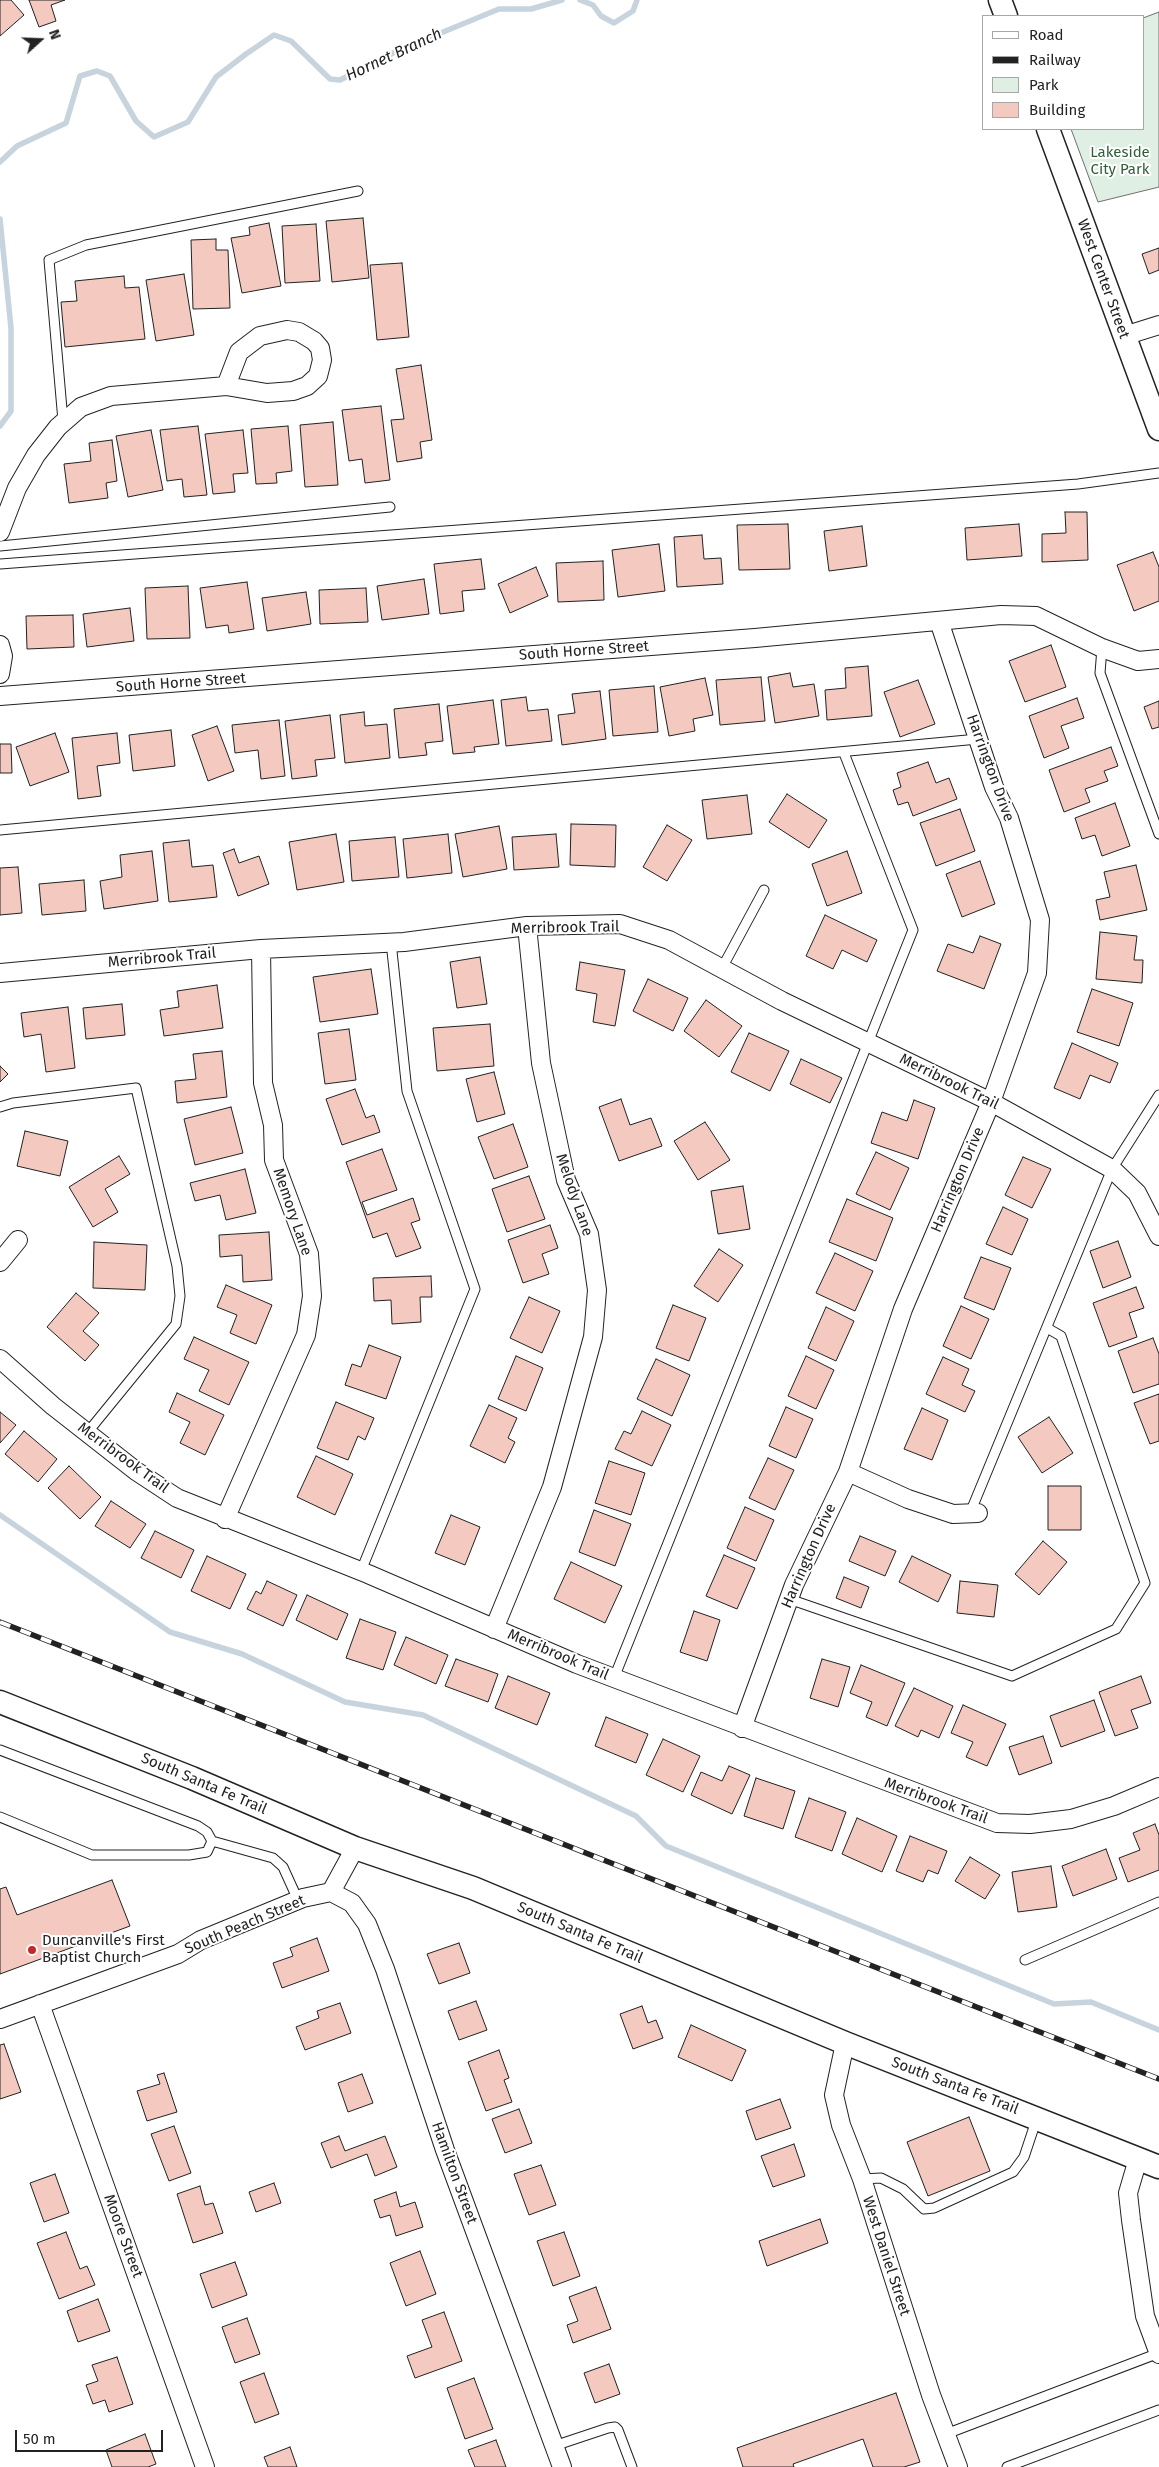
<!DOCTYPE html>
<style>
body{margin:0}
#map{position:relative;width:1159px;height:2467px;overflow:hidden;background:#fff;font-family:"Fira Sans",sans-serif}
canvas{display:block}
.legend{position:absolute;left:982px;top:15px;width:162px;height:115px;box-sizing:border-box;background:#fff;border:1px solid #a7a7a7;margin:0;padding:6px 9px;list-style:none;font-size:15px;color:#222}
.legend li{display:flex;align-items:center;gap:10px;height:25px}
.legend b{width:25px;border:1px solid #a7a7a7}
.north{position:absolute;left:15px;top:15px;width:50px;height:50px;-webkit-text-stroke:4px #fff;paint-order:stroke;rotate:70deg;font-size:14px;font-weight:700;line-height:20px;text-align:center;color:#222}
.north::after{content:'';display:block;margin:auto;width:18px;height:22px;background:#222;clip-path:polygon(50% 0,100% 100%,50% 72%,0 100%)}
.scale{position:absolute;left:15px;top:2430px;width:148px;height:22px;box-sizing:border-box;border:2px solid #222;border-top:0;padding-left:6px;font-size:15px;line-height:18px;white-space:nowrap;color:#222;-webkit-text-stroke:4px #fff;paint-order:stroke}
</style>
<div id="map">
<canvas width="1159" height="2467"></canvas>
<ul class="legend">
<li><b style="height:6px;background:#fff"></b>Road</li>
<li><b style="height:6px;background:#222"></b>Railway</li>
<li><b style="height:14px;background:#e0efe3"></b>Park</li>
<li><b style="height:14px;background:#f3c9c0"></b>Building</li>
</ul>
<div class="north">N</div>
<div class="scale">50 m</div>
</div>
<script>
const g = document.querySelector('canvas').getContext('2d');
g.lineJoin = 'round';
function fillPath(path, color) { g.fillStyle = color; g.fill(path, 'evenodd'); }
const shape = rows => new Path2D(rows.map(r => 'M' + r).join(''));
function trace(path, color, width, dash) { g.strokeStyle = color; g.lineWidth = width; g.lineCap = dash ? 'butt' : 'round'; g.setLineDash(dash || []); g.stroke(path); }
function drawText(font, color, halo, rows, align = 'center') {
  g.font = font + ' "Fira Sans",sans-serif'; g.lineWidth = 4; g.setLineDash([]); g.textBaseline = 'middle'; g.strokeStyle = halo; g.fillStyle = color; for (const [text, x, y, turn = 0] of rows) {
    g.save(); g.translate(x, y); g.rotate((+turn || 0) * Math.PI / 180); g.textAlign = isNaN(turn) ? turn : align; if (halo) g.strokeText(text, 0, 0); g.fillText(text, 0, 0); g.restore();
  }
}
const green = shape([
 [1159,12,1159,187,1098,202,1071,129,1143,129,1143,18,1159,12]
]);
const stream = shape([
 [580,0,593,5,601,16,614,23,633,11,637,0],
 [0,162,17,146,66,123,80,76,97,71,110,76,136,121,154,137,188,122,216,77,246,54,274,35,291,41,330,79,340,80,397,51,499,9,531,9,562,0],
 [0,219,11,328,11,411,0,426],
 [0,1515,170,1632,242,1654,345,1702,423,1715,636,1816,666,1846,1054,2004,1091,2002,1159,2030]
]);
const building = shape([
 [0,0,11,0,24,15,0,36,0,0],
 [29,0,65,0,51,5,56,21,39,27,29,0],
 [363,218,369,278,332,282,326,221,363,218],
 [269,223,281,286,242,293,231,238,250,235,249,227,269,223],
 [316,224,320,281,285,283,282,226,316,224],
 [216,239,216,250,228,250,230,308,193,309,191,240,216,239],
 [1159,248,1159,270,1149,274,1142,254,1159,248],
 [402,263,409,337,377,340,370,265,402,263],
 [184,274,194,335,156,341,146,280,184,274],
 [124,276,125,288,139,287,145,339,65,347,61,302,77,301,75,281,124,276],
 [421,365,432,440,420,442,422,458,397,462,391,420,404,419,396,369,421,365],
 [381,406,390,480,365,483,362,459,349,461,342,410,381,406],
 [333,422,338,485,305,487,300,425,333,422],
 [198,426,207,495,184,497,182,479,167,481,160,430,198,426],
 [288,426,292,471,276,473,277,483,256,484,251,429,288,426],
 [151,430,163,490,128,497,116,436,151,430],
 [243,430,248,473,233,474,235,492,213,494,205,434,243,430],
 [112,440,117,481,106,483,108,498,69,503,64,464,91,461,89,443,112,440],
 [1065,512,1087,512,1088,560,1042,562,1042,534,1066,533,1065,512],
 [788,524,790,569,739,570,737,525,788,524],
 [1019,524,1022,556,967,560,965,528,1019,524],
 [862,526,867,566,829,571,824,531,862,526],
 [702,535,704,559,721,558,723,584,677,587,674,537,702,535],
 [659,544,665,591,618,597,612,550,659,544],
 [1153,552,1159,567,1159,601,1134,611,1117,565,1153,552],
 [481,559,485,589,462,591,464,611,440,614,434,564,481,559],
 [603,561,604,600,558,602,556,563,603,561],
 [536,567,548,596,510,613,498,584,536,567],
 [424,579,429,614,382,620,377,586,424,579],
 [247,582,254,629,229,633,228,625,206,628,200,588,247,582],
 [188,586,190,638,147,639,145,588,188,586],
 [366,588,368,622,320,624,319,590,366,588],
 [306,592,311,624,267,631,262,598,306,592],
 [130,608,134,641,87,647,83,614,130,608],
 [73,615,74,647,27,649,26,616,73,615],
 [1051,645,1066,687,1025,702,1009,661,1051,645],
 [868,666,872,716,827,720,825,690,846,688,845,668,868,666],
 [790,673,793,687,814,684,819,716,775,723,768,677,790,673],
 [761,677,765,721,720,725,716,680,761,677],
 [705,678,713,715,693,719,695,731,669,736,660,687,705,678],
 [918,680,935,724,900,737,884,692,918,680],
 [654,686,658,732,613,736,609,690,654,686],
 [600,691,606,739,562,745,558,715,575,713,572,694,600,691],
 [526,697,528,711,548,709,552,741,506,746,501,700,526,697],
 [1077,698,1084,718,1061,726,1069,748,1044,758,1029,716,1077,698],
 [493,700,499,744,474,747,475,752,453,754,447,706,493,700],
 [1159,701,1159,727,1152,729,1144,707,1159,701],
 [439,704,443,741,425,743,427,755,399,758,394,709,439,704],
 [364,712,365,726,387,724,390,758,345,763,340,715,364,712],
 [330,715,335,758,315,760,317,776,292,779,285,721,330,715],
 [279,720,285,776,261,779,258,750,235,753,232,725,279,720],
 [217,726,234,771,208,781,192,735,217,726],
 [171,730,175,766,133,771,129,735,171,730],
 [55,733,69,772,30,786,16,747,55,733],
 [117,733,120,763,97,766,101,796,78,799,72,738,117,733],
 [0,744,11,744,12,773,0,773,0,744],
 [1111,747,1118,766,1104,771,1108,781,1085,789,1090,802,1064,812,1049,770,1111,747],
 [928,762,936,783,949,778,957,799,913,816,908,802,898,805,893,790,901,787,897,773,928,762],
 [787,794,827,820,809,848,769,822,787,794],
 [747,795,752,834,707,839,702,800,747,795],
 [1115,803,1130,846,1102,856,1095,835,1082,839,1075,818,1115,803],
 [960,809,975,851,936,866,920,823,960,809],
 [571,824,616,825,615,867,570,865,571,824],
 [667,825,692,840,667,881,643,867,667,825],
 [499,826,507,869,463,877,455,834,499,826],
 [336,834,344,882,297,890,289,842,336,834],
 [448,834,452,873,407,878,403,839,448,834],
 [556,834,559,867,514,870,512,837,556,834],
 [395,837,399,877,352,881,349,841,395,837],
 [189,840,192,867,213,865,217,897,169,902,163,843,189,840],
 [234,849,239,863,259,856,269,884,238,896,223,853,234,849],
 [152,851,158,901,104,909,100,881,122,877,120,855,152,851],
 [847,851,862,893,827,906,812,864,847,851],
 [980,861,995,904,962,917,946,874,980,861],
 [1136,865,1147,910,1100,920,1096,900,1110,897,1104,872,1136,865],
 [18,867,22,913,0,915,0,868,18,867],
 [84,880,86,911,42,915,39,884,84,880],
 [825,915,877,940,867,962,842,950,833,969,806,956,825,915],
 [1100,932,1137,936,1134,960,1143,960,1142,983,1096,979,1100,932],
 [980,936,1001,944,984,989,937,971,948,944,973,953,980,936],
 [480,957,487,1004,457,1008,450,962,480,957],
 [580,962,625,970,615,1026,593,1022,597,994,576,990,580,962],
 [371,969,378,1014,320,1022,313,977,371,969],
 [648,979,688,998,673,1031,633,1011,648,979],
 [217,985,223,1028,164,1036,160,1010,179,1007,177,991,217,985],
 [1092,989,1133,1003,1119,1046,1077,1032,1092,989],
 [706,1000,742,1026,719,1057,684,1031,706,1000],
 [122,1004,125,1035,86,1039,83,1008,122,1004],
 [68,1007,75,1068,46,1072,41,1034,24,1037,21,1013,68,1007],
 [490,1024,494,1066,437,1071,433,1028,490,1024],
 [349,1029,356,1080,325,1084,318,1033,349,1029],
 [749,1033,789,1051,770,1091,731,1072,749,1033],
 [1072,1043,1118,1063,1110,1083,1090,1075,1080,1099,1054,1088,1072,1043],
 [222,1051,227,1097,177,1103,175,1081,196,1079,193,1054,222,1051],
 [801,1059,842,1078,830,1103,790,1084,801,1059],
 [0,1066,8,1074,0,1082,0,1066],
 [494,1072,505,1114,477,1122,466,1079,494,1072],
 [355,1089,366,1118,374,1115,380,1132,342,1145,326,1099,355,1089],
 [621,1099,630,1125,651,1118,662,1146,619,1161,599,1107,621,1099],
 [914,1100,935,1108,918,1159,871,1143,882,1112,907,1121,914,1100],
 [231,1107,243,1153,195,1165,184,1119,231,1107],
 [705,1122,730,1160,698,1180,674,1141,705,1122],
 [513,1124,528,1167,494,1179,478,1137,513,1124],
 [25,1131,68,1141,60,1176,17,1166,25,1131],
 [382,1149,397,1190,362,1202,367,1215,413,1198,420,1220,411,1223,421,1248,396,1257,387,1233,373,1238,346,1162,382,1149],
 [876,1152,909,1168,890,1210,856,1194,876,1152],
 [119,1156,130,1174,105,1189,118,1212,93,1227,69,1187,119,1156],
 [1023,1157,1051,1169,1032,1208,1005,1195,1023,1157],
 [245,1169,256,1213,226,1220,220,1195,195,1201,190,1183,245,1169],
 [529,1176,545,1219,507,1232,492,1189,529,1176],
 [743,1186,750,1229,718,1234,711,1191,743,1186],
 [847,1199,893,1218,876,1261,829,1242,847,1199],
 [1003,1207,1028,1219,1012,1255,986,1244,1003,1207],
 [550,1225,558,1248,542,1254,549,1274,523,1283,508,1240,550,1225],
 [269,1232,272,1280,243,1282,242,1255,220,1257,219,1235,269,1232],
 [1118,1241,1131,1277,1103,1288,1090,1251,1118,1241],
 [94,1242,147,1245,145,1290,93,1288,94,1242],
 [719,1249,743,1265,718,1302,694,1286,719,1249],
 [835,1253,873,1271,855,1311,816,1293,835,1253],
 [981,1257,1011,1268,994,1310,964,1298,981,1257],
 [431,1276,432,1297,420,1297,421,1322,392,1324,391,1300,374,1301,373,1278,431,1276],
 [226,1285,272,1305,256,1344,230,1333,237,1315,217,1307,226,1285],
 [1136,1287,1144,1308,1129,1313,1137,1337,1109,1347,1093,1303,1136,1287],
 [76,1293,99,1313,83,1331,99,1345,85,1361,47,1327,76,1293],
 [529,1297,560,1311,542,1353,510,1338,529,1297],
 [673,1305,706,1318,689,1361,656,1348,673,1305],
 [961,1306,989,1319,971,1359,943,1346,961,1306],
 [826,1307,854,1321,836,1361,808,1348,826,1307],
 [194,1337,249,1362,229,1405,199,1391,209,1370,184,1359,194,1337],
 [1153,1338,1159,1354,1159,1384,1133,1393,1118,1351,1153,1338],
 [369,1345,401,1357,386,1399,345,1385,352,1364,361,1367,369,1345],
 [516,1356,543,1368,526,1411,498,1399,516,1356],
 [806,1356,834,1370,816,1409,788,1396,806,1356],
 [943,1357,969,1369,962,1385,975,1391,965,1412,926,1394,943,1357],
 [656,1359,690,1375,672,1416,637,1399,656,1359],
 [177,1393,224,1415,205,1455,180,1443,190,1422,169,1412,177,1393],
 [1159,1394,1159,1441,1150,1444,1134,1403,1159,1394],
 [336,1402,374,1418,365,1440,358,1436,348,1460,317,1448,336,1402],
 [489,1405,517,1418,508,1438,515,1442,505,1463,470,1446,489,1405],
 [786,1407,813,1419,796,1458,769,1446,786,1407],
 [922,1408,948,1420,932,1460,904,1449,922,1408],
 [642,1411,671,1425,652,1466,615,1449,624,1431,631,1434,642,1411],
 [0,1412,16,1425,0,1443,0,1412],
 [1049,1417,1073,1453,1042,1473,1018,1437,1049,1417],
 [24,1431,57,1459,38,1482,5,1454,24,1431],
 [316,1456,353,1474,335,1515,297,1497,316,1456],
 [768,1458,794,1470,775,1510,749,1498,768,1458],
 [609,1461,645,1473,631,1515,595,1503,609,1461],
 [69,1466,101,1497,80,1519,48,1488,69,1466],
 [1048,1486,1081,1486,1081,1530,1048,1530,1048,1486],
 [111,1501,146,1524,130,1548,95,1526,111,1501],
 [745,1507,774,1520,756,1561,727,1548,745,1507],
 [594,1510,631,1524,615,1566,579,1552,594,1510],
 [451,1515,480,1527,465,1565,435,1553,451,1515],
 [155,1531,194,1550,181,1578,141,1558,155,1531],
 [860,1536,896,1551,885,1576,849,1561,860,1536],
 [1043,1541,1067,1562,1039,1595,1015,1574,1043,1541],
 [724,1555,755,1568,737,1609,706,1596,724,1555],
 [207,1556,246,1574,230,1609,191,1591,207,1556],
 [912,1556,951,1575,938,1602,899,1582,912,1556],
 [571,1562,622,1586,605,1623,554,1599,571,1562],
 [844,1577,869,1587,861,1608,836,1598,844,1577],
 [267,1581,297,1595,283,1626,247,1609,256,1591,261,1594,267,1581],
 [960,1581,998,1585,994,1617,957,1613,960,1581],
 [307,1595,348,1614,337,1640,296,1620,307,1595],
 [694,1611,720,1620,707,1661,680,1652,694,1611],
 [360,1619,396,1632,383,1670,346,1658,360,1619],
 [406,1637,448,1655,436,1684,394,1665,406,1637],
 [456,1659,498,1674,488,1702,445,1686,456,1659],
 [822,1659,850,1667,838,1707,810,1698,822,1659],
 [861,1665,905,1683,887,1726,866,1717,872,1702,850,1693,861,1665],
 [508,1676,550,1693,537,1725,495,1708,508,1676],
 [1141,1676,1151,1703,1131,1710,1138,1728,1115,1736,1099,1692,1141,1676],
 [914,1688,953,1706,939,1738,921,1730,918,1737,895,1726,914,1688],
 [1094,1700,1105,1731,1061,1747,1050,1716,1094,1700],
 [963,1705,1006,1724,987,1766,966,1757,973,1742,951,1733,963,1705],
 [606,1717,648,1734,636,1763,595,1746,606,1717],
 [1043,1736,1052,1763,1019,1775,1009,1747,1043,1736],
 [663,1739,700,1756,683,1792,646,1775,663,1739],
 [729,1766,750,1775,732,1814,691,1795,701,1772,722,1781,729,1766],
 [756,1778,795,1791,783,1829,744,1816,756,1778],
 [809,1798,846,1812,832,1851,795,1837,809,1798],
 [857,1818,897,1836,882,1872,842,1854,857,1818],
 [1155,1824,1159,1835,1159,1870,1128,1882,1119,1858,1140,1850,1133,1833,1155,1824],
 [910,1836,947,1851,938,1874,928,1870,923,1882,896,1871,910,1836],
 [1106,1849,1117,1879,1073,1896,1062,1866,1106,1849],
 [970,1857,1000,1875,985,1899,955,1881,970,1857],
 [1051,1866,1057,1907,1018,1912,1012,1872,1051,1866],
 [112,1880,130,1926,0,1974,0,1889,6,1887,17,1915,112,1880],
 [317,1938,329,1971,282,1988,273,1963,293,1956,290,1948,317,1938],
 [459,1943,470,1973,439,1984,427,1954,459,1943],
 [476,2001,487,2030,459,2040,448,2011,476,2001],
 [340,2003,351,2033,305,2050,296,2027,319,2018,317,2011,340,2003],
 [642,2006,648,2023,656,2020,663,2038,633,2049,620,2014,642,2006],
 [691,2025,746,2050,732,2081,678,2057,691,2025],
 [4,2044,21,2092,0,2099,0,2045,4,2044],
 [499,2050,509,2078,504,2080,512,2102,486,2111,468,2062,499,2050],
 [164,2073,177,2112,147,2121,137,2091,160,2084,157,2075,164,2073],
 [362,2074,373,2103,348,2112,338,2083,362,2074],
 [780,2099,791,2128,756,2140,746,2111,780,2099],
 [519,2109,532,2143,505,2153,492,2119,519,2109],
 [969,2117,990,2171,928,2196,907,2142,969,2117],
 [174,2126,191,2173,169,2181,151,2134,174,2126],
 [339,2136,345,2151,385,2136,397,2167,375,2176,367,2154,331,2168,321,2143,339,2136],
 [794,2144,805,2176,773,2187,761,2156,794,2144],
 [541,2165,556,2205,529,2215,514,2174,541,2165],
 [55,2174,69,2213,44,2222,30,2183,55,2174],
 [274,2183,281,2203,256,2212,249,2192,274,2183],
 [200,2186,205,2205,213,2203,223,2233,193,2243,177,2194,200,2186],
 [396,2192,400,2207,415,2202,423,2227,396,2236,390,2215,380,2218,374,2200,396,2192],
 [820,2219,828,2243,767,2266,759,2241,820,2219],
 [66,2232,80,2269,87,2266,95,2285,59,2299,37,2243,66,2232],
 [564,2232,580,2276,553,2286,537,2241,564,2232],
 [420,2251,436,2294,406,2306,390,2263,420,2251],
 [235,2262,247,2295,212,2308,200,2274,235,2262],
 [596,2287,611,2329,573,2343,567,2325,578,2321,569,2297,596,2287],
 [98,2299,110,2331,78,2342,67,2311,98,2299],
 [444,2312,462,2361,415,2378,407,2356,432,2347,422,2320,444,2312],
 [247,2318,260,2354,235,2363,222,2327,247,2318],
 [117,2357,133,2404,109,2412,105,2400,93,2404,86,2385,98,2381,92,2365,117,2357],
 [609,2364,620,2394,595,2403,584,2373,609,2364],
 [264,2373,279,2414,255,2423,240,2382,264,2373],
 [474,2378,493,2429,465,2439,447,2388,474,2378],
 [896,2393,920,2462,904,2467,873,2467,863,2439,793,2464,794,2467,743,2467,737,2448,896,2393],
 [145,2434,156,2464,148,2467,112,2467,106,2450,145,2434],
 [496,2440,506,2467,475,2467,468,2450,496,2440],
 [290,2447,297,2467,268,2467,264,2457,290,2447]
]);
const service = shape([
 [63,421,49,260,86,245,358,191],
 [0,546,390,507],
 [0,564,1078,484,1159,473],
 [1102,648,1100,673,1159,834],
 [0,830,978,739],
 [722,968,764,890],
 [0,1107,13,1103,136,1088,177,1266,180,1296,176,1324,87,1433],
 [970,1513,1112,1169,1159,1095],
 [361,1571,475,1289,407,1091,391,942],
 [789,1599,1012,1676,1116,1629,1145,1583,1061,1336,1047,1328],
 [614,1678,913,930,844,753],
 [0,1750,198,1826,207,1832,212,1841,207,1852,189,1855,92,1855,0,1817],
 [212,1841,273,1858,283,1867,298,1900],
 [1025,1960,1159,1902],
 [862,2179,881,2178,903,2189,924,2209,934,2208,1013,2172,1024,2157,1037,2118],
 [946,2434,1159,2353],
 [554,2446,608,2428,615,2427,618,2430,632,2467],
 [1007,2467,1159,2410]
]);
const minor = shape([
 [1124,336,1159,325],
 [0,532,17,488,36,455,58,427,81,407,111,396,226,386,267,393,293,391,307,386,318,376,322,360,320,348,314,341,299,332,287,330,260,336,239,352,226,386],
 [0,645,3,656,0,674],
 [0,696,755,638,1001,615,1036,616,1102,648,1138,661,1159,659],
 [0,973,261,949,404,942,527,926,620,924,669,940,782,1001,991,1102,1112,1169,1137,1193,1159,1236],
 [0,1262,18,1240],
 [0,1359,53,1406,136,1471,177,1498,368,1574,577,1664,997,1823,1030,1824,1071,1819,1114,1806,1159,1787],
 [848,1472,908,1499,953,1514,978,1513],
 [225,1519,306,1335,312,1296,309,1254,274,1160,273,1125,263,1083,261,949],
 [494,1629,552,1487,593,1337,597,1290,589,1234,566,1180,541,1063,527,926],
 [742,1728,794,1585,848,1472,903,1309,991,1102,1037,973,1040,920,1009,818,994,787,939,621],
 [331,1892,352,1903,367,1924,385,1969,445,2150,562,2467],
 [40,2004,205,2467],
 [0,2019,178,1954,201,1940,303,1898,331,1892,355,1848],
 [845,2043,834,2095,841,2125,862,2179,931,2395,958,2467],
 [1138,2159,1128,2193,1131,2220,1145,2316,1159,2354]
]);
const tertiary = shape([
 [1000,0,1006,16],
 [1048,129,1159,429],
 [0,1702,192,1778,355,1848,473,1888,845,2043,1159,2167]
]);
const rail = shape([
 [0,1622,1159,2079]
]);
const markers = [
 [32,1950,5,"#c62828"]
];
const parkNames = [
 ["Lakeside",1120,153],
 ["City Park",1120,170]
];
const streetNames = [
 ["West Center Street",1103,279,70],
 ["South Horne Street",584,651,-4],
 ["South Horne Street",181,683,-4],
 ["Harrington Drive",990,768,70],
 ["Merribrook Trail",565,928,-1],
 ["Merribrook Trail",162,958,-5],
 ["Merribrook Trail",949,1082,26],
 ["Harrington Drive",958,1180,-67],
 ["Melody Lane",574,1195,71],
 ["Memory Lane",292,1212,71],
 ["Merribrook Trail",123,1458,36],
 ["Harrington Drive",809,1556,-66],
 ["Merribrook Trail",558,1655,23],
 ["South Santa Fe Trail",204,1784,23],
 ["Merribrook Trail",936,1801,20],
 ["South Peach Street",245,1925,-23],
 ["South Santa Fe Trail",580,1933,23],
 ["South Santa Fe Trail",955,2086,21],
 ["Hamilton Street",454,2173,70],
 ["Moore Street",123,2236,70],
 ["West Daniel Street",886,2256,72]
];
const poiNames = [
 ["Duncanville's First",42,1941],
 ["Baptist Church",42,1958]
];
const waterNames = [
 ["Hornet Branch",394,55,-25]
];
fillPath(green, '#e0efe3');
trace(green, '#6f6f6f', 1);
trace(stream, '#c7d3dd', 5.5);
fillPath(building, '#f3c9c0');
trace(building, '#222', 1);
trace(service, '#222', 11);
trace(minor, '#222', 20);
trace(tertiary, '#222', 25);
trace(service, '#fff', 9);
trace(minor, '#fff', 18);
trace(tertiary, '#fff', 22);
trace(rail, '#222', 5.5);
trace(rail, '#fff', 4, [11]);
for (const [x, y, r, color] of markers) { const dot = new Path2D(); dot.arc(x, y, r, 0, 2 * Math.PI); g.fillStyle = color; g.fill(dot); trace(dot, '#fff', 2); }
drawText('15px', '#2f5e38', '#fff', parkNames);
drawText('15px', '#222', '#fff', streetNames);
drawText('15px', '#222', '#fff', poiNames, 'left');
drawText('italic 16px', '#222', '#fff', waterNames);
</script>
